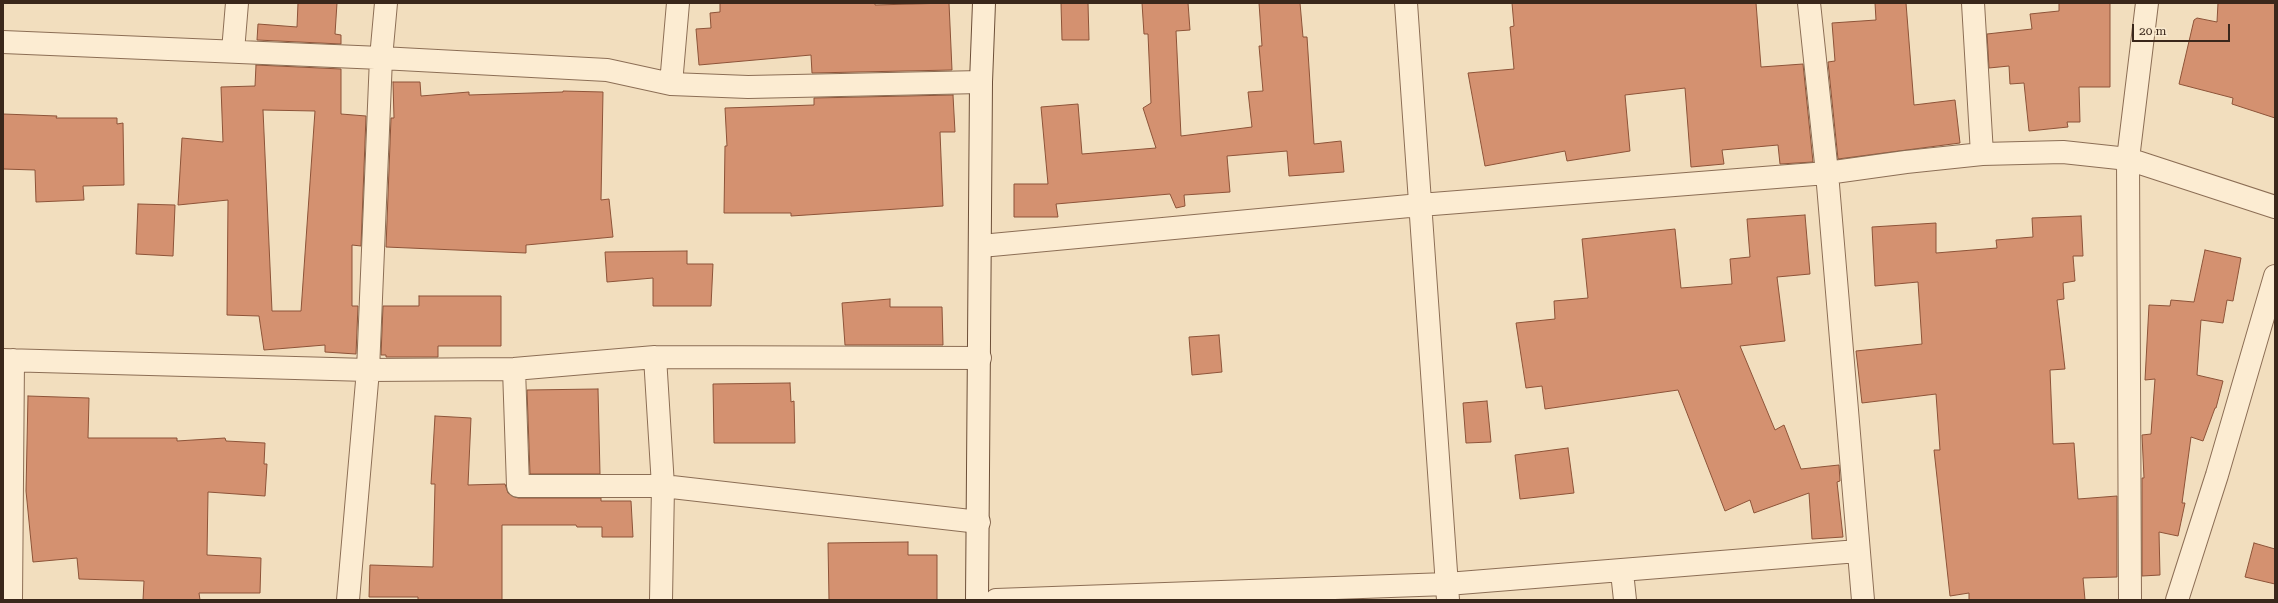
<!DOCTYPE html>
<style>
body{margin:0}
#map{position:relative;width:2278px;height:603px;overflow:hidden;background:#f2debe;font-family:"Roboto Serif",serif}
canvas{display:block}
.frame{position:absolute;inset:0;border:4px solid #3a271b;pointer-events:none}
.scale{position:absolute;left:2132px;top:24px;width:98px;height:18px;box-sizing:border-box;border:2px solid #3a271b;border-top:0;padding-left:5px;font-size:12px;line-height:14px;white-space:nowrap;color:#3a271b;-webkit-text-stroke:3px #f9e9ce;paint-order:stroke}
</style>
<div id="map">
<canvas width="2278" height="603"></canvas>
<div class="frame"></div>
<div class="scale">20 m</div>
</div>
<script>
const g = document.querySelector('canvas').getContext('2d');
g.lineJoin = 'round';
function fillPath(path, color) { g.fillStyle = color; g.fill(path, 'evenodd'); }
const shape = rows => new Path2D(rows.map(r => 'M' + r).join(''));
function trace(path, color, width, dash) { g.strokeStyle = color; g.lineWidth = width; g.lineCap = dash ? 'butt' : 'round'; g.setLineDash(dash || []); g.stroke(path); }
const building = shape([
 [298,3,337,3,335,34,341,35,341,44,257,40,258,24,297,27,298,3],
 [720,3,875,3,875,5,949,3,952,70,812,73,811,55,699,65,696,29,711,28,710,13,720,12,720,3],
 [1061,3,1088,3,1089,40,1062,40,1061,3],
 [1142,3,1188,3,1190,30,1176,31,1181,136,1252,127,1248,92,1263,91,1259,46,1262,46,1259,3,1300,3,1303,37,1307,37,1314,144,1341,141,1344,172,1289,176,1287,151,1227,156,1230,192,1184,195,1185,206,1176,208,1170,194,1056,204,1058,217,1014,217,1014,184,1048,184,1041,107,1078,104,1082,154,1156,148,1143,108,1151,103,1148,34,1144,34,1142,3],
 [1512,3,1756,3,1761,67,1803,64,1813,162,1780,164,1778,145,1722,150,1724,164,1691,167,1685,88,1625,95,1630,151,1567,161,1565,151,1485,166,1468,73,1514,69,1510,27,1514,26,1512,3],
 [1875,3,1906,3,1914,105,1955,100,1960,143,1838,159,1828,62,1835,61,1832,23,1876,20,1875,3],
 [2059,3,2110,3,2110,87,2079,87,2080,122,2067,122,2068,127,2029,131,2024,83,2010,84,2009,66,1989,68,1987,34,2032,29,2030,14,2059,11,2059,3],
 [2218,3,2275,3,2275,118,2232,104,2233,98,2179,84,2194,20,2197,18,2217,22,2218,3],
 [256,65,341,69,341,114,366,116,361,246,352,245,352,306,358,306,356,354,325,352,325,345,264,350,259,316,227,315,228,200,178,205,182,138,223,142,221,87,255,86,256,65],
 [263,110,315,111,301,311,272,311,263,110],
 [393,82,420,82,421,96,469,92,469,95,563,92,563,91,603,92,601,200,609,199,613,237,526,245,526,253,386,247,391,118,394,118,393,82],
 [953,95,955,132,940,132,943,206,791,216,791,213,724,213,725,146,727,146,725,108,814,105,814,98,953,95],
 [3,114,57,116,56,118,117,118,117,124,123,123,124,185,83,186,84,200,36,202,35,170,3,169,3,114],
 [138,204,175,205,173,256,136,254,138,204],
 [1805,215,1810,274,1777,277,1785,341,1740,346,1775,430,1784,425,1801,469,1839,465,1840,481,1837,482,1843,537,1812,539,1809,493,1754,513,1750,500,1725,511,1678,390,1545,409,1542,386,1526,388,1516,323,1555,319,1554,301,1588,298,1582,239,1675,229,1681,288,1732,284,1730,259,1750,257,1747,219,1805,215],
 [2081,216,2083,256,2073,256,2075,281,2063,283,2064,299,2057,300,2065,369,2050,370,2053,444,2074,443,2078,499,2117,496,2117,577,2083,578,2085,600,1969,600,1969,593,1950,596,1934,450,1940,450,1936,394,1862,403,1856,351,1922,344,1918,282,1875,286,1872,227,1936,223,1936,253,1997,248,1996,240,2033,237,2032,218,2081,216],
 [2205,250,2241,258,2233,301,2227,300,2223,323,2201,320,2197,375,2223,381,2216,408,2215,408,2203,441,2191,437,2182,503,2185,503,2178,536,2159,532,2160,575,2142,576,2142,478,2144,478,2142,435,2151,434,2155,379,2145,380,2149,305,2170,306,2171,300,2194,302,2205,250],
 [687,251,687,264,713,264,711,306,653,306,653,278,607,282,605,252,687,251],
 [419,296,501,296,501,346,438,346,438,357,386,357,386,355,381,355,383,306,419,306,419,296],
 [890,299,890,307,942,307,943,345,845,345,842,303,890,299],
 [1219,335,1222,372,1192,375,1189,337,1219,335],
 [790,383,791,402,794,401,795,443,714,443,713,384,790,383],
 [598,389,600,474,530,474,527,390,598,389],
 [28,396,89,398,88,438,177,438,177,441,225,438,226,441,265,443,264,464,267,464,265,496,208,492,207,555,261,558,260,593,199,593,200,600,143,600,144,581,79,579,77,558,33,562,26,491,28,396],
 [1487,401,1491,442,1466,443,1463,403,1487,401],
 [435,416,471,418,468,485,505,484,508,493,518,498,601,498,601,501,631,501,633,537,602,537,602,527,577,527,576,525,502,525,502,600,418,600,418,597,369,597,370,565,433,567,435,484,431,484,435,416],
 [1568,448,1574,493,1520,499,1515,455,1568,448],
 [908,542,908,555,937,555,937,600,829,600,828,543,908,542],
 [2254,543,2275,549,2275,584,2245,577,2254,543]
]);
const street = shape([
 [1406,3,1448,600],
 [1809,3,1827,173,1863,600],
 [1973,3,1982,154],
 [3,42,381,58,607,70,671,84,748,87,981,82],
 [233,51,237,3],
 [671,84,678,3],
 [981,246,1420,205,1827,173,1906,162,1982,154,2063,152,2128,159,2275,207],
 [655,357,663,486,661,600],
 [3,360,368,370,514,369,655,357,980,358],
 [514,369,518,486,663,486,979,522],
 [1622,572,1625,600],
 [11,600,13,360],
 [348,600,368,370,381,58,386,3],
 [996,600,1447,584,1858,551],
 [2130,600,2128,159,2147,3],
 [2177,600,2217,475,2275,276]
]);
const secondary = shape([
 [977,600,981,82,984,3]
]);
fillPath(building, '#d49170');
trace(building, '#8d5338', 1);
trace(street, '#8c6e55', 24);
trace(secondary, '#6d4f38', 24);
trace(street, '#fcecd2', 22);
trace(secondary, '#fcecd2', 22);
</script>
